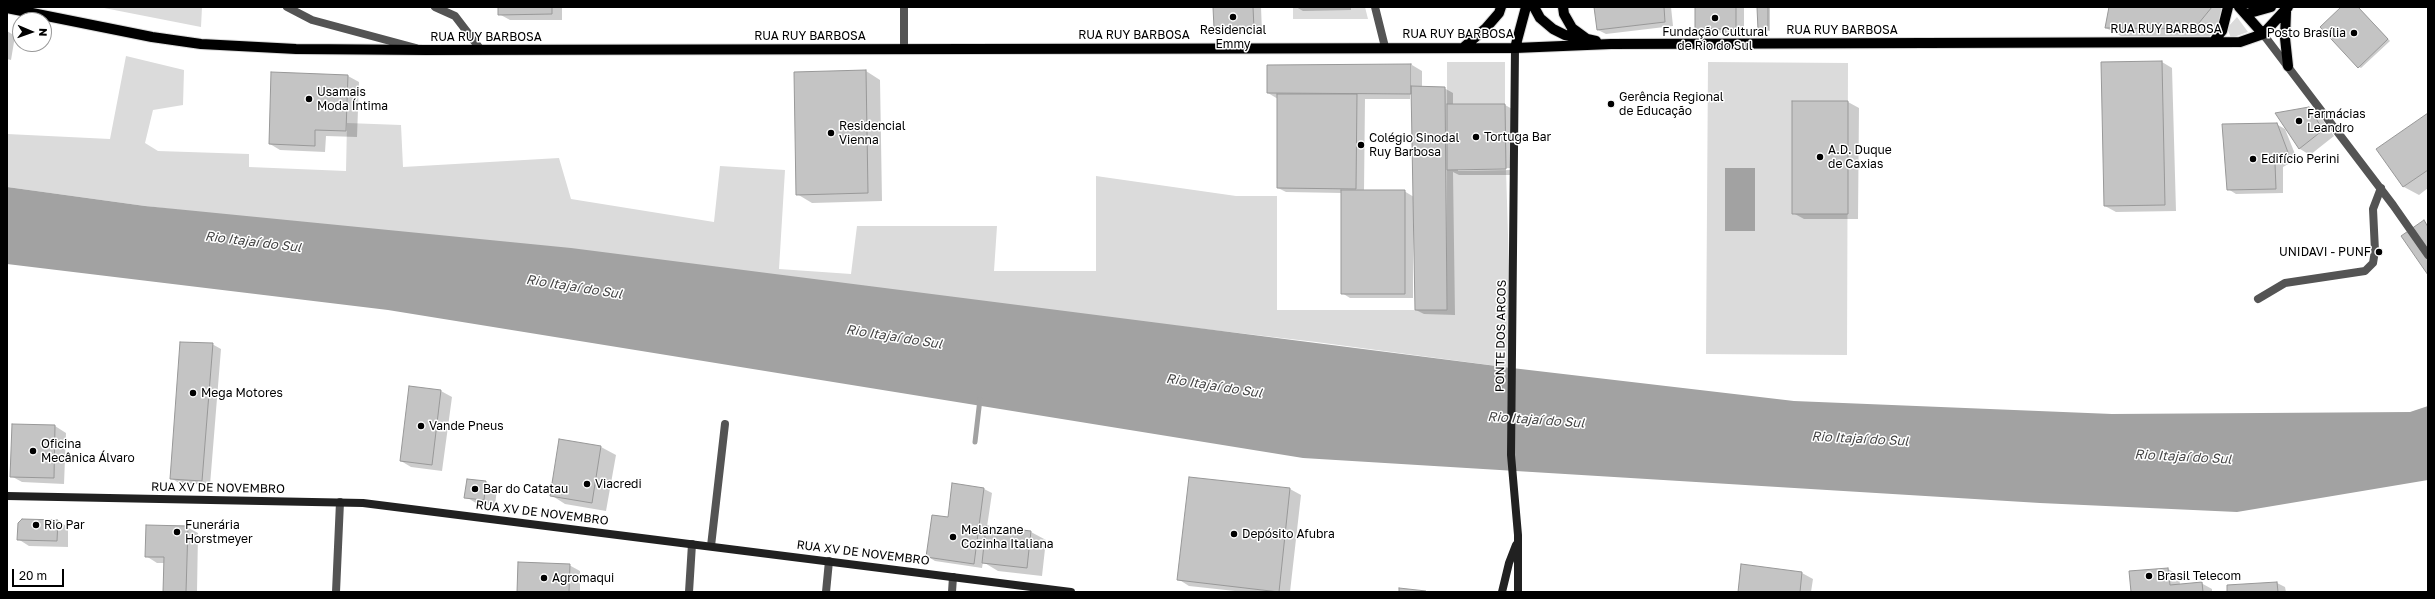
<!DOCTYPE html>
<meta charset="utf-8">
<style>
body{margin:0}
#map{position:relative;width:2435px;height:599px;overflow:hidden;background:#fff;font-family:"Golos Text",sans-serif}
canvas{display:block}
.frame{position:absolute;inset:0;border:8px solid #000;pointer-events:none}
.north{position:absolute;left:12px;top:12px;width:40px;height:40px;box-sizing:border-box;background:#fff;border:1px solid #999;border-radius:50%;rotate:92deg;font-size:11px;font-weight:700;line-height:16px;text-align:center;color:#000}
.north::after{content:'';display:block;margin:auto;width:14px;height:18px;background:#000;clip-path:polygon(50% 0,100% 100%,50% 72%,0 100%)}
.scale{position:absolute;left:12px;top:569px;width:52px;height:18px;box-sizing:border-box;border:2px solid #000;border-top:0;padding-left:5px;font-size:12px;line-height:14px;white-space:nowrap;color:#000;-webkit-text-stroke:3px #fff;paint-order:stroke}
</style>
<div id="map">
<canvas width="2435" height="599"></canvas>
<div class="frame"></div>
<div class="north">N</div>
<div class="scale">20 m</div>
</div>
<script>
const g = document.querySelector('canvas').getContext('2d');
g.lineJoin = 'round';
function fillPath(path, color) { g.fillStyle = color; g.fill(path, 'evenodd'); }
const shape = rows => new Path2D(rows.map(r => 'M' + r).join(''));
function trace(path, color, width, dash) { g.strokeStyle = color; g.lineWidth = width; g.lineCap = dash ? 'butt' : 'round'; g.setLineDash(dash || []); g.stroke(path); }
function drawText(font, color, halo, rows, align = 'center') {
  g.font = font + ' "Golos Text",sans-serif'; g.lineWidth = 3; g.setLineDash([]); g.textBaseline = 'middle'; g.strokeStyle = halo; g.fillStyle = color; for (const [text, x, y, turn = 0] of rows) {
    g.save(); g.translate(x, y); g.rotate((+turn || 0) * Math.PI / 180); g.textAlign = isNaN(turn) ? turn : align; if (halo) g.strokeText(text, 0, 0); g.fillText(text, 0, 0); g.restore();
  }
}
const green = shape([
 [99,7,202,7,201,27],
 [1293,7,1365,7,1368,19,1293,19],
 [2237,17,2248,32,2231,38,2227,28],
 [126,56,184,70,183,105,153,110,145,143,158,151,249,154,249,167,346,171,347,123,401,125,403,167,559,158,571,199,714,222,720,166,785,170,779,269,851,274,857,226,997,226,994,271,1096,271,1096,176,1236,196,1277,196,1277,310,1447,310,1447,170,1506,169,1512,368,1316,342,145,206,7,187,7,134,110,139],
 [1447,62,1505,62,1505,104,1447,104],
 [1708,62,1848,63,1847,355,1706,354]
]);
const water = shape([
 [1725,168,1755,168,1755,231,1725,231],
 [7,187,145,206,571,248,1512,368,1794,401,2112,414,2410,412,2428,406,2428,480,2237,512,2040,503,1303,458,388,310,7,264]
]);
const shadow = shape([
 [499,7,562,7,562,20,510,20,499,14],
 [1214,7,1261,7,1262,32,1223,33,1215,28],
 [1296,7,1351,7,1351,10,1303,11],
 [1595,7,1671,7,1673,26,1606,34,1598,30],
 [1696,7,1744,7,1744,33,1704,33,1696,28],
 [1758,7,1770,7,1770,31,1759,30],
 [2110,7,2220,7,2228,15,2209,37,2121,36,2106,28],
 [2343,7,2358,7,2390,41,2361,68,2359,67],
 [7,31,15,36,11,60,7,59],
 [2162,62,2172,68,2176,211,2116,212,2105,206],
 [1410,65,1410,99,1412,99,1412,65,1422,71,1422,88,1444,88,1453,93,1453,105,1505,105,1516,111,1516,175,1459,175,1453,172,1455,315,1424,314,1416,310,1415,221,1413,221,1413,298,1350,298,1342,293,1342,193,1286,192,1278,188,1278,99,1268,93,1411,65,1412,65],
 [1365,99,1412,99,1414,197,1404,191,1364,191],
 [1511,168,1511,170,1458,171,1458,169],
 [866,71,880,80,882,201,812,203,797,194],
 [272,73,348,76,359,82,357,137,326,136,325,152,280,150,270,144],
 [1848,102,1859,108,1858,219,1804,219,1793,213],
 [2308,108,2319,115,2334,136,2310,155,2300,149,2277,113],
 [2428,114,2428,188,2419,195,2404,187,2378,149],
 [2276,124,2285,129,2297,159,2283,167,2283,193,2236,194,2228,189],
 [212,344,221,349,210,485,179,483,171,478],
 [410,387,441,391,452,397,442,471,411,467,401,461],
 [13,425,55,426,66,433,64,484,22,482,11,476],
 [601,447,616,455,606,511,565,504,551,495],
 [1190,479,1290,489,1301,495,1290,592,1244,592,1189,586,1178,579],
 [468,480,486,482,497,488,495,506,476,503,466,497],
 [984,489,992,493,987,527,1031,532,1046,540,1042,576,998,571,983,562,982,568,935,561,927,556,949,518],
 [58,521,68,527,68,547,29,546,18,539],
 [187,527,198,533,197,592,164,592,165,563,157,563,146,556],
 [569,565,580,571,580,592,518,592],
 [1742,565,1802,573,1813,579,1811,592,1739,592],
 [2168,569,2179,575,2180,585,2201,583,2212,589,2212,592,2132,592],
 [2277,583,2285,587,2286,592,2228,592,2228,586]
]);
const stream = shape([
 [975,442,980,399]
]);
const building = shape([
 [498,7,552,7,552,14,498,15,498,7],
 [1213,7,1253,7,1254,28,1214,28,1213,7],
 [1594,7,1664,7,1665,22,1597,30,1594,7],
 [1695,7,1736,7,1736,29,1695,29,1695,7],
 [1757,7,1768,7,1768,30,1758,30,1757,7],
 [2109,7,2212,7,2194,29,2105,28,2109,7],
 [2341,7,2358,7,2388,39,2358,68,2320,27,2341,7],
 [2162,61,2165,205,2104,206,2101,62,2162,61],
 [1411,64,1411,94,1267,93,1267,65,1411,64],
 [866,70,868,193,796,195,794,72,866,70],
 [271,72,348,75,346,131,315,130,315,146,269,144,271,72],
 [1411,86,1445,87,1447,310,1415,310,1411,86],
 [1277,94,1357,94,1356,189,1277,188,1277,94],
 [1792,101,1848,101,1848,214,1792,214,1792,101],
 [1447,104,1505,104,1506,169,1447,170,1447,104],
 [2309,107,2323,130,2299,149,2275,113,2309,107],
 [2428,113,2428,170,2403,187,2376,149,2428,113],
 [2277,123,2289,155,2275,163,2276,189,2227,190,2222,124,2277,123],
 [1341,190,1405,190,1405,294,1341,294,1341,190],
 [2424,220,2428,227,2428,275,2401,236,2424,220],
 [180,342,213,343,202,481,170,479,180,342],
 [409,386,441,390,432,465,400,461,409,386],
 [12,424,55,425,54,478,10,477,12,424],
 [559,439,601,446,592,503,550,496,559,439],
 [1189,477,1290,488,1279,592,1177,580,1189,477],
 [467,479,486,481,484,500,464,498,467,479],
 [952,483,984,488,974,564,926,557,932,515,948,517,952,483],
 [22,519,58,520,57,541,17,540,18,523,22,519],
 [146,525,188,526,186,592,163,592,164,557,145,557,146,525],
 [986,526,1031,531,1027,568,982,563,986,526],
 [518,562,570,564,569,592,517,592,518,562],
 [1741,564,1802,572,1800,592,1738,592,1741,564],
 [2168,568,2170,585,2202,582,2203,592,2131,592,2129,571,2168,568],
 [2277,582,2278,592,2227,592,2227,585,2277,582],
 [1399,588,1426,591,1426,592,1399,592,1399,588]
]);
const minor = shape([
 [287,7,312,20,416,48],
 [435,7,455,16,481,50],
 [904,7,904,48],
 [1375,7,1385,47],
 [2258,299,2285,283,2365,271,2373,263,2375,251,2373,209,2381,188],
 [711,546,725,424],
 [336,592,340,502],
 [689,592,692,544],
 [826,592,829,561],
 [952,592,953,577]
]);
const tertiary = shape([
 [2263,34,2393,205,2428,255]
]);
const secondary = shape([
 [1515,48,1511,455,1518,535,1518,592],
 [7,496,363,503,1071,592],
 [1502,592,1509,563,1516,545]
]);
const primary = shape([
 [1534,7,1540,18,1553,29,1565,35,1584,39],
 [1563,7,1564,14,1572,28,1587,39,1596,41],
 [2239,7,2263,34],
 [7,8,152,37,201,44,296,49,426,50,1515,48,1611,44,2240,42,2263,34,2288,7],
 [2286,12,2285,38,2288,66],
 [2246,14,2271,7],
 [2214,41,2222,31,2228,7],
 [1464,47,1486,28,1499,13,1501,7],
 [1515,48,1526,7]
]);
const markers = [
 [1233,17,4,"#000"],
 [1715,18,4,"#000"],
 [2354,33,4,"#000"],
 [309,99,4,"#000"],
 [1611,104,4,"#000"],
 [2299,121,4,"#000"],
 [831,133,4,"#000"],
 [1476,137,4,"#000"],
 [1361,145,4,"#000"],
 [1820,157,4,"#000"],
 [2253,159,4,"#000"],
 [2379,252,4,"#000"],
 [193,393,4,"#000"],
 [421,426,4,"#000"],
 [33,451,4,"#000"],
 [587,484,4,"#000"],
 [475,489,4,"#000"],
 [36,525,4,"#000"],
 [177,532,4,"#000"],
 [1234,534,4,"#000"],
 [953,537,4,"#000"],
 [2149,576,4,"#000"],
 [544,578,4,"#000"]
];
const streetNames = [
 ["RUA RUY BARBOSA",2166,29],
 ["RUA RUY BARBOSA",1842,30],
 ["RUA RUY BARBOSA",1458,34],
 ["RUA RUY BARBOSA",1134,35],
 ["RUA RUY BARBOSA",810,36],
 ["RUA RUY BARBOSA",486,37],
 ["PONTE DOS ARCOS",1501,336,-89],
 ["RUA XV DE NOVEMBRO",218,488,1],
 ["RUA XV DE NOVEMBRO",542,513,7],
 ["RUA XV DE NOVEMBRO",863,553,7]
];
const poiNames = [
 ["Residencial",1233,30,"center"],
 ["Emmy",1233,44,"center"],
 ["Fundação Cultural",1715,32,"center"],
 ["de Rio do Sul",1715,46,"center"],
 ["Posto Brasília",2346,33,"right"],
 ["Usamais",317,92],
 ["Moda Íntima",317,106],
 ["Gerência Regional",1619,97],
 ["de Educação",1619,111],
 ["Farmácias",2307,114],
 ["Leandro",2307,128],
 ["Residencial",839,126],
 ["Vienna",839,140],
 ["Tortuga Bar",1484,137],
 ["Colégio Sinodal",1369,138],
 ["Ruy Barbosa",1369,152],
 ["A.D. Duque",1828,150],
 ["de Caxias",1828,164],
 ["Edifício Perini",2261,159],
 ["UNIDAVI - PUNF",2371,252,"right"],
 ["Mega Motores",201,393],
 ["Vande Pneus",429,426],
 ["Oficina",41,444],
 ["Mecânica Álvaro",41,458],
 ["Viacredi",595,484],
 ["Bar do Catatau",483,489],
 ["Rio Par",44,525],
 ["Funerária",185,525],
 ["Horstmeyer",185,539],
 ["Melanzane",961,530],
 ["Cozinha Italiana",961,544],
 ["Depósito Afubra",1242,534],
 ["Brasil Telecom",2157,576],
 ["Agromaqui",552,578]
];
const waterNames = [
 ["Rio Itajaí do Sul",253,242,7],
 ["Rio Itajaí do Sul",574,287,9],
 ["Rio Itajaí do Sul",894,337,9],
 ["Rio Itajaí do Sul",1214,386,9],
 ["Rio Itajaí do Sul",1536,420,4],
 ["Rio Itajaí do Sul",1860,439,3],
 ["Rio Itajaí do Sul",2183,457,3]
];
fillPath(green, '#dbdbdb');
fillPath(water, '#a2a2a2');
fillPath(shadow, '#0003');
trace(stream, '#a2a2a2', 5);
fillPath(building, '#c4c4c4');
trace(building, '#989898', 1);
trace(primary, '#dbdbdb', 12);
trace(minor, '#545454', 8);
trace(tertiary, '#545454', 8);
trace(secondary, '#212121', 8);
trace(primary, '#000', 10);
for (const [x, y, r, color] of markers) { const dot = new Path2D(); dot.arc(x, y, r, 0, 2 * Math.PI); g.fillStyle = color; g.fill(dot); trace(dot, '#fff', 1.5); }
drawText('12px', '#000', '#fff', streetNames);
drawText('12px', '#000', '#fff', poiNames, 'left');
drawText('italic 13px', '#434343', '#fff', waterNames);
</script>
